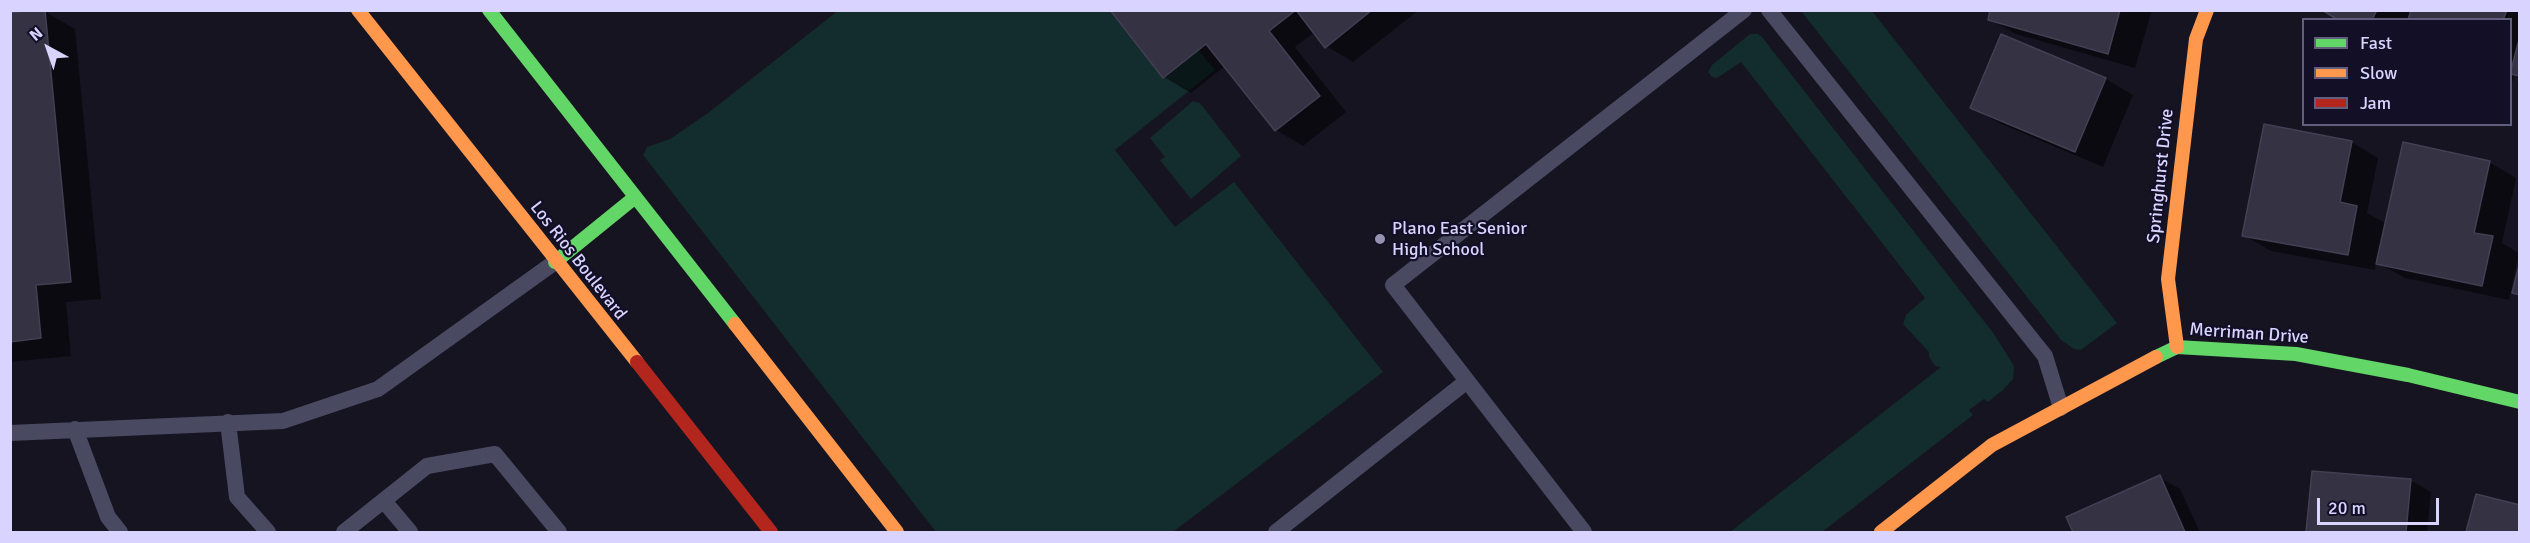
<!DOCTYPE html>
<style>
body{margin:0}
#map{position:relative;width:2530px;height:543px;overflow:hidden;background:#161421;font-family:Signika,sans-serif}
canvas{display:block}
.frame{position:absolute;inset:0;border:12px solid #d9d4ff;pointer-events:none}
.legend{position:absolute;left:2302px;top:18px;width:210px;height:108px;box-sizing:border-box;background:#130f26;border:2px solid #625e7d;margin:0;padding:8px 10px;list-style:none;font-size:18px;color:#d9d4ff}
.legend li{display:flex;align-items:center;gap:12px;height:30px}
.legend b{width:30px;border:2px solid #625e7d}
.north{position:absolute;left:18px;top:18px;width:60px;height:60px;-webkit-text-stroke:4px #130f26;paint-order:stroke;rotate:320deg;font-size:16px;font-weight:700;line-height:24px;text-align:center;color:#d9d4ff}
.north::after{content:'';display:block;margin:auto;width:21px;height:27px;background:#d9d4ff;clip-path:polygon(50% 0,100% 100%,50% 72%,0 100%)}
.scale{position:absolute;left:2317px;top:498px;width:122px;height:27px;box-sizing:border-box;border:3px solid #d9d4ff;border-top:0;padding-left:8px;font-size:18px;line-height:21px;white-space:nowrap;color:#d9d4ff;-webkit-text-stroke:4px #130f26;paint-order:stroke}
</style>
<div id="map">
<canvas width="2530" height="543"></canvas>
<div class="frame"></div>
<ul class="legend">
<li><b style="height:8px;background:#63d668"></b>Fast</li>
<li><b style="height:8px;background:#ff974d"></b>Slow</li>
<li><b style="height:8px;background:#b3261e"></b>Jam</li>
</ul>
<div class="north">N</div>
<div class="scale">20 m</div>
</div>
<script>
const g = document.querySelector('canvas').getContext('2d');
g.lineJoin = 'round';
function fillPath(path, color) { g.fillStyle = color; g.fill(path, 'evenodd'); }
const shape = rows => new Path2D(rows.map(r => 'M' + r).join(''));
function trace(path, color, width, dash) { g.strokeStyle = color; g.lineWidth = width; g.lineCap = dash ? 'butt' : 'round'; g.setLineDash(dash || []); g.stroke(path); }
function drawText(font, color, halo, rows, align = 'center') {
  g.font = font + ' Signika,sans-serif'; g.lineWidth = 4.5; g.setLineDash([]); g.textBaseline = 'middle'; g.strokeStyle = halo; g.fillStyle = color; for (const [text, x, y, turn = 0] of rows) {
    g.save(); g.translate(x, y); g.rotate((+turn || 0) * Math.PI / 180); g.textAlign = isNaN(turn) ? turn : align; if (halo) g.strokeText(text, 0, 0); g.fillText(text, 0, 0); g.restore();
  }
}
const green = shape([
 [839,10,1110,11,1163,78,1198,50,1215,70,1115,150,1175,227,1234,182,1383,372,1173,532,936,532,643,155,647,147,670,139,708,113],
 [1801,11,1872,11,2117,323,2081,350,2074,349,2061,340],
 [1750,34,1758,34,1762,37,1994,334,2014,366,2013,379,2003,390,1988,402,1984,399,1969,410,1973,415,1822,532,1730,532,1941,367,1935,366,1929,357,1929,352,1903,324,1906,315,1925,298,1741,62,1717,78,1712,77,1708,72,1712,65],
 [1193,101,1200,103,1241,156,1191,199,1160,160,1165,157,1150,138]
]);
const shadow = shape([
 [1112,10,1419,10,1353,62,1326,46,1315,32,1295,47,1346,112,1303,146,1276,130,1225,66,1191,93,1164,77],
 [1992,10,2152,10,2135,68,2016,34,1989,19],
 [2324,10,2520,10,2520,78,2515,75,2510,86,2510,20,2340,20],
 [44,11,75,29,101,299,66,302,71,356,10,362,10,14],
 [2001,36,2106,79,2133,95,2103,167,1999,123,1972,108],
 [2351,142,2378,158,2367,213,2387,224,2489,162,2516,178,2502,243,2519,253,2509,300,2405,278,2376,262,2375,270,2271,251,2244,235],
 [2313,472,2410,480,2431,492,2427,532,2307,532],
 [2159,477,2180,489,2200,532,2075,532,2068,517],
 [2477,496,2520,507,2520,532,2467,532]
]);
const building = shape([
 [33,10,45,10,71,282,36,285,41,338,10,342,10,13,33,10],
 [1110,10,1296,10,1269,31,1320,96,1275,131,1206,44,1163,78,1110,10],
 [1296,10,1372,10,1325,48,1296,10],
 [1990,10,2120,10,2108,54,1988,20,1990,10],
 [2322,10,2377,10,2372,20,2338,20,2322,10],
 [2411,10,2507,10,2503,20,2408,20,2411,10],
 [2001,34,2106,78,2075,152,1970,108,2001,34],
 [2520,36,2520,76,2510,74,2520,36],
 [2264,124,2352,141,2340,202,2357,206,2348,255,2242,236,2264,124],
 [2403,142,2490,161,2474,233,2493,236,2482,286,2376,264,2403,142],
 [2520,261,2520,295,2512,293,2520,261],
 [2312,471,2411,479,2406,532,2306,532,2312,471],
 [2160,475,2185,532,2073,532,2066,517,2160,475],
 [2476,494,2520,505,2520,532,2466,532,2476,494]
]);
const lane = shape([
 [1769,10,2045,356,2061,408],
 [228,422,237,497,268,532],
 [75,429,108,517,120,532],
 [10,433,283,421,378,389,555,262],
 [384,501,410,532],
 [344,532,427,466,495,454,559,532],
 [1276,532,1467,381],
 [1584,532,1393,285,1744,10]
]);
const fast = shape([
 [489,10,735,324],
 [555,262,634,198],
 [2156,357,2177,347,2296,354,2408,375,2520,402]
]);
const slow = shape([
 [358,10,637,362],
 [735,324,897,532],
 [2177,347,2168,279,2196,39,2207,10],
 [1881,532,1992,445,2156,357]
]);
const jam = shape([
 [637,362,771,532]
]);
const markers = [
 [1380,239,6,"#9591b1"]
];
const streetNames = [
 ["Springhurst Drive",2161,176,-84],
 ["Los Rios Boulevard",578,261,52],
 ["Merriman Drive",2249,334,4]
];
const poiNames = [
 ["Plano East Senior",1392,229],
 ["High School",1392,250]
];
fillPath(green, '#132c2d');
fillPath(shadow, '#0007');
fillPath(building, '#343243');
trace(building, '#433f54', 1.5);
trace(lane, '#4a4962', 16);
trace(fast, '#63d668', 14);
trace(slow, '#ff974d', 14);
trace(jam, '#b3261e', 14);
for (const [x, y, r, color] of markers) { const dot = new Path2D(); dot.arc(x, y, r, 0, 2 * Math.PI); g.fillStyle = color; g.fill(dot); trace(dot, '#130f26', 2); }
drawText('18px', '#d9d4ff', '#130f26', streetNames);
drawText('18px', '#d9d4ff', '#130f26', poiNames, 'left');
</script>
